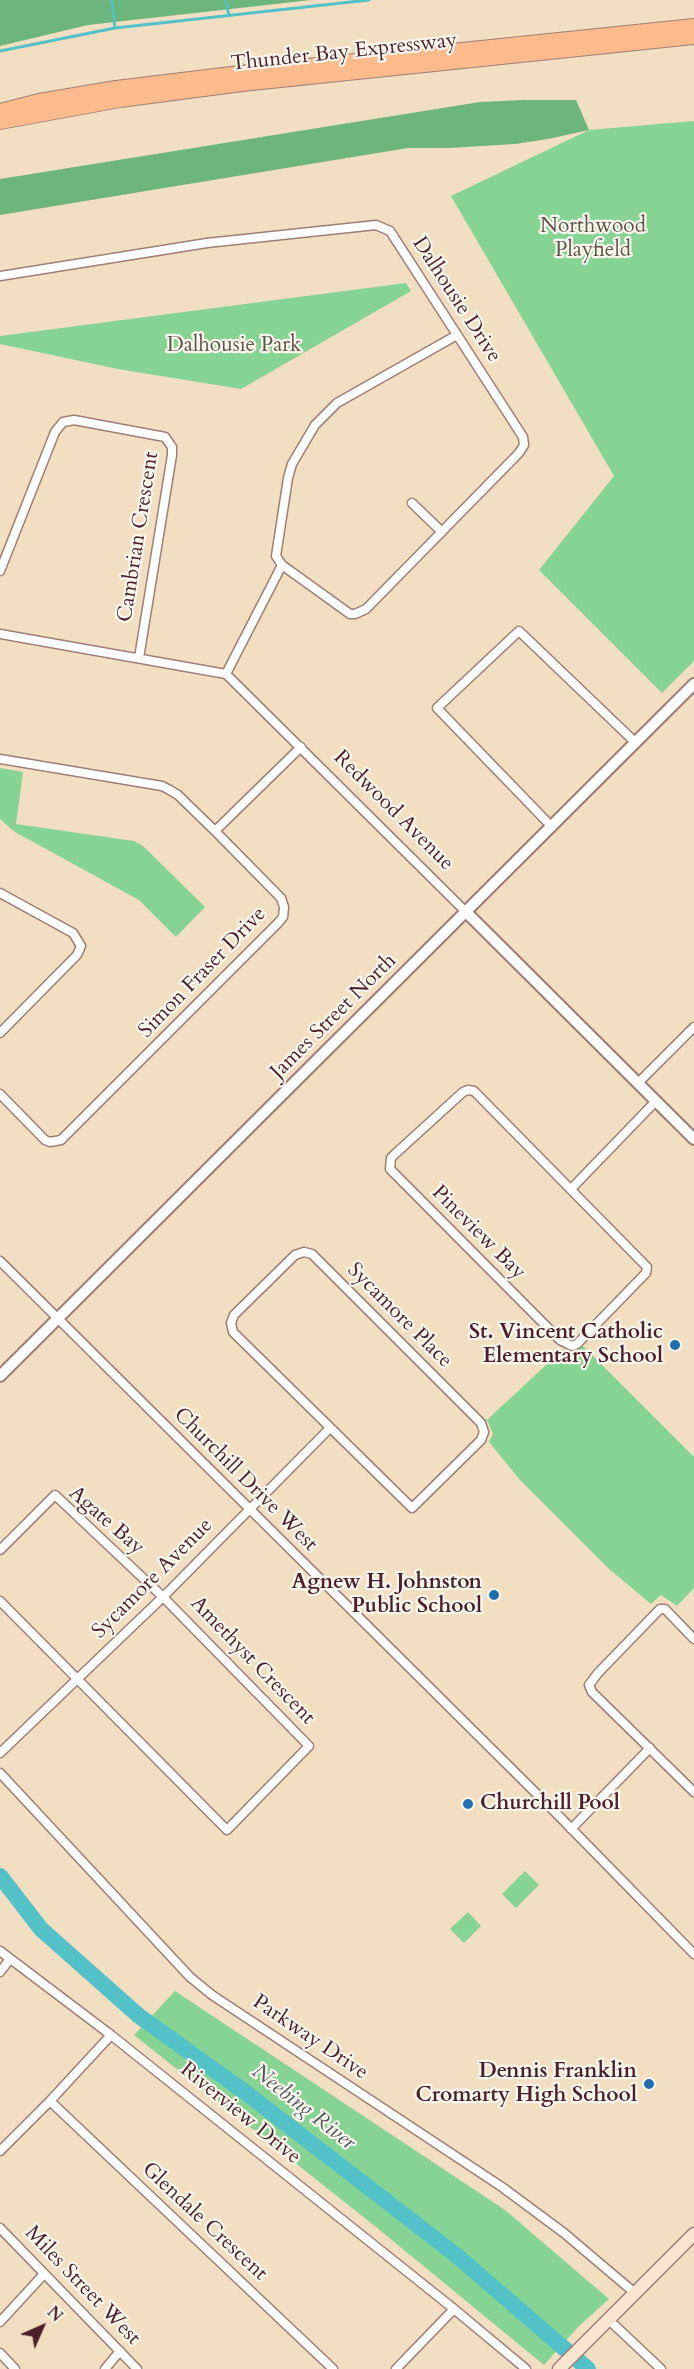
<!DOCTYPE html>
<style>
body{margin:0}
#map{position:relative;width:694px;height:2369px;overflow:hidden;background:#f2dec0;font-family:Cardo,serif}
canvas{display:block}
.north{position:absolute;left:12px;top:2297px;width:60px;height:60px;-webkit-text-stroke:4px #fbf7ec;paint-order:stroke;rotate:45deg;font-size:16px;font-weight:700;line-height:24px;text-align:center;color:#4a1f2b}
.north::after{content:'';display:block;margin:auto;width:21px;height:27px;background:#4a1f2b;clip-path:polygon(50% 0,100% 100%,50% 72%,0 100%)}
</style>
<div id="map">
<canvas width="694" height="2369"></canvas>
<div class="north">N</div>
</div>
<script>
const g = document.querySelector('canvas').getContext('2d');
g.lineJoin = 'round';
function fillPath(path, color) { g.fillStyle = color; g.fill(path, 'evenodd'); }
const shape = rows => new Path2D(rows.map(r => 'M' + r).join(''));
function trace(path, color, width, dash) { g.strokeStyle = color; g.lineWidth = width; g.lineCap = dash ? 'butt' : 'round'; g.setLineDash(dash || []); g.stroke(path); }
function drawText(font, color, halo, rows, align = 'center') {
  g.font = font + ' Cardo,serif'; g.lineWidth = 4.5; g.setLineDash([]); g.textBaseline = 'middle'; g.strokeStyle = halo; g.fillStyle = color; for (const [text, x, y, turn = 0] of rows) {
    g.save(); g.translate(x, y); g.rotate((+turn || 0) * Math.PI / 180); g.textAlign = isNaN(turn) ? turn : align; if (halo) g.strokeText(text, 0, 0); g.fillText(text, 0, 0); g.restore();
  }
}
const green = shape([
 [694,121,694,661,662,693,539,570,614,476,451,196,589,130],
 [406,283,411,291,241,389,118,369,0,344,0,336],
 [0,768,23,772,16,824,134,841,143,846,205,907,176,937,139,900,15,832,0,819],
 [583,1346,694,1457,694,1588,677,1606,661,1595,651,1604,608,1568,520,1480,489,1442,493,1434,487,1420,562,1350,570,1354],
 [525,1871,539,1885,516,1908,502,1894],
 [468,1912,481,1926,464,1943,450,1929],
 [175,1991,505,2210,609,2299,578,2327,544,2365,376,2227,134,2035]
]);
const forest = shape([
 [0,0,311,0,88,25,0,46],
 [523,100,576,100,589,130,548,139,515,144,449,148,408,148,0,215,0,179,480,102]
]);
const stream = shape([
 [112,0,115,28],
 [225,0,229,15],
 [0,51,115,28,369,0]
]);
const river = shape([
 [0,1876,41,1929,139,2016,245,2092,456,2255,588,2369]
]);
const minor = shape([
 [0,276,207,243,376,225,390,231,523,437,524,445,519,453,366,609,355,614,350,614,282,565,276,556,288,478,292,464,315,425,337,403,457,335],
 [412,503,442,532],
 [0,571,55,432,63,422,74,420,165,437,172,447,172,455,139,658],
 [0,634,226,674,467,913],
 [226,674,282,565],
 [0,759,162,786,168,789,178,795,215,831,281,898,284,907,283,917,278,923,61,1140,50,1142,45,1140,0,1094],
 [552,827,437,708,519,631,636,743],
 [215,831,301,747],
 [0,893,73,933,81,946,77,955,0,1033],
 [638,1083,694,1027],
 [468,1090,474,1091,647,1267,646,1273,577,1344,572,1346,560,1340,390,1169,391,1158,395,1154,463,1092,468,1090],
 [571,1189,656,1101],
 [304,1252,312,1254,481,1423,484,1432,481,1440,412,1508,233,1332,231,1323,234,1315,295,1255,304,1252],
 [0,1261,556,1813,694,1954],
 [0,1550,55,1495,163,1597,309,1746,227,1830,0,1601],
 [694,1639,665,1609,660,1609,598,1673,589,1685,592,1692,694,1792],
 [0,1753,163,1597,330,1428],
 [0,1773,190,1977,212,1995,502,2187,564,2233,636,2294],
 [571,1829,650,1748],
 [0,1951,111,2035,454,2309,526,2369],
 [0,1972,10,1959],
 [50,2101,333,2369],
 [0,2151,50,2101,111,2035],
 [0,2228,137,2369],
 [609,2320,661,2369],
 [0,2322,44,2274],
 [0,2353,15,2369],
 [105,2369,120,2351],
 [396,2369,454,2309]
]);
const tertiary = shape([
 [467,913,694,1139],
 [0,1376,694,684]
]);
const secondary = shape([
 [559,2369,694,2234]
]);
const trunk = shape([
 [0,111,39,101,116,88,240,73,694,26],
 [0,122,120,100,242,84,694,37]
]);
const markers = [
 [675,1345,6,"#1f6fb2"],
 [494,1595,6,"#1f6fb2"],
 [468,1804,6,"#1f6fb2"],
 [649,2084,6,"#1f6fb2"]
];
const streetNames = [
 ["Thunder Bay Expressway",344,53,-6],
 ["Dalhousie Drive",456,300,57],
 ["Cambrian Crescent",139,537,-81],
 ["Redwood Avenue",393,811,45],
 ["Simon Fraser Drive",203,973,-46],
 ["James Street North",334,1017,-45],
 ["Pineview Bay",478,1233,45],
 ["Sycamore Place",399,1316,45],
 ["Churchill Drive West",245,1480,45],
 ["Agate Bay",106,1521,41],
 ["Sycamore Avenue",153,1579,-45],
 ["Amethyst Crescent",252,1661,46],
 ["Parkway Drive",310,2038,34],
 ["Riverview Drive",240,2114,39],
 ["Glendale Crescent",204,2222,43],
 ["Miles Street West",82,2286,46]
];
const parkNames = [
 ["Northwood",593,227],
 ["Playfield",593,251],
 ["Dalhousie Park",234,346]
];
const poiNames = [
 ["St. Vincent Catholic",663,1333],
 ["Elementary School",663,1357],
 ["Agnew H. Johnston",482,1583],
 ["Public School",482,1607],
 ["Churchill Pool",480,1804,"left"],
 ["Dennis Franklin",637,2072],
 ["Cromarty High School",637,2096]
];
const waterNames = [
 ["Neebing River",303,2108,38]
];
fillPath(green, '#85d493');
fillPath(forest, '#6cb67d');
trace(stream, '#53c1c8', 3);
trace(river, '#53c1c8', 16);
trace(minor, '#9e7e76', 11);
trace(tertiary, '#9e7e76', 14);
trace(secondary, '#9e7e76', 15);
trace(trunk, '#9e7e76', 16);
trace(minor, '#fff', 8);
trace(tertiary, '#fff', 10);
trace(secondary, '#fde4d1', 12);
trace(trunk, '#fbbb8d', 14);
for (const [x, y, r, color] of markers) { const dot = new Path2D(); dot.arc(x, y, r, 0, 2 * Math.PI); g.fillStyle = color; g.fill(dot); trace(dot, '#fbf7ec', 2); }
drawText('21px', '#4a1f2b', '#fbf7ec', streetNames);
drawText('21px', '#5c554a', '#fbf7ec', parkNames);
drawText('bold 21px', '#4a1f2b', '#fbf7ec', poiNames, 'right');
drawText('italic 22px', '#4d5862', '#fbf7ec', waterNames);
</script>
